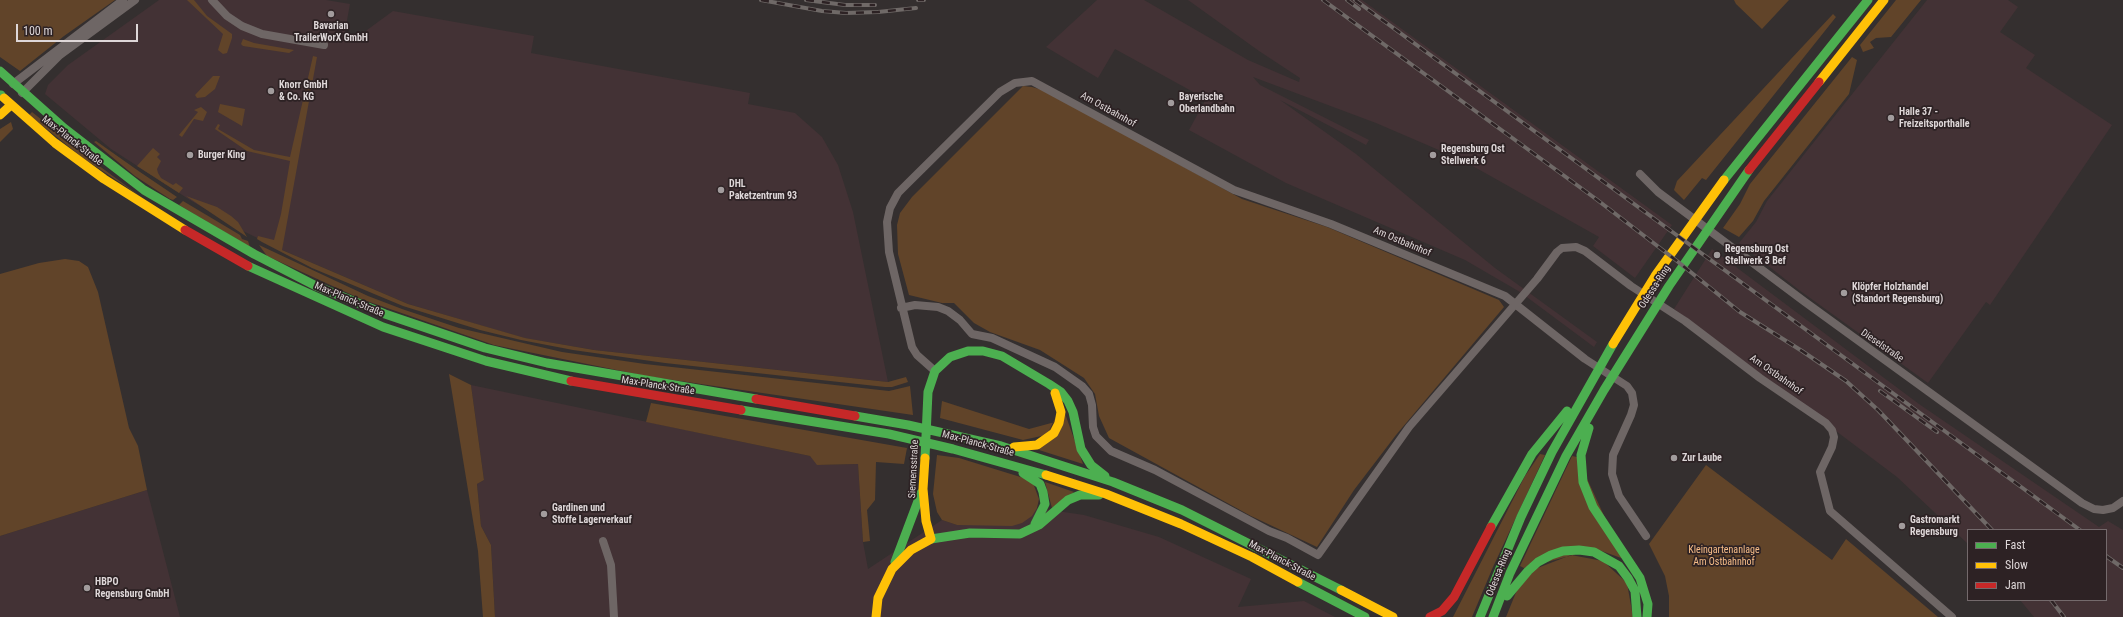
<!DOCTYPE html>
<meta charset="utf-8">
<style>
body{margin:0}
#map{position:relative;width:2123px;height:617px;overflow:hidden;background:#342f2f;font-family:"Roboto Condensed",sans-serif}
canvas{display:block}
.legend{position:absolute;left:1967px;top:529px;width:140px;height:72px;box-sizing:border-box;background:#2d2224;border:1px solid #746a6c;margin:0;padding:5px 7px;list-style:none;font-size:12px;color:#ded7d8}
.legend li{display:flex;align-items:center;gap:8px;height:20px}
.legend b{width:20px;border:1px solid #746a6c}
.scale{position:absolute;left:16px;top:24px;width:122px;height:18px;box-sizing:border-box;border:2px solid #ded7d8;border-top:0;padding-left:5px;font-size:12px;line-height:14px;white-space:nowrap;color:#ded7d8;-webkit-text-stroke:3px #2d2224;paint-order:stroke}
</style>
<div id="map">
<canvas width="2123" height="617"></canvas>
<ul class="legend">
<li><b style="height:5px;background:#4caf50"></b>Fast</li>
<li><b style="height:5px;background:#ffc107"></b>Slow</li>
<li><b style="height:5px;background:#c62828"></b>Jam</li>
</ul>
<div class="scale">100 m</div>
</div>
<script>
const g = document.querySelector('canvas').getContext('2d');
g.lineJoin = 'round';
function fillPath(path, color) { g.fillStyle = color; g.fill(path, 'evenodd'); }
const shape = rows => new Path2D(rows.map(r => 'M' + r).join(''));
function trace(path, color, width, dash) { g.strokeStyle = color; g.lineWidth = width; g.lineCap = dash ? 'butt' : 'round'; g.setLineDash(dash || []); g.stroke(path); }
function drawText(font, color, halo, rows, align = 'center') {
  g.font = font + ' "Roboto Condensed",sans-serif'; g.lineWidth = 3.5; g.setLineDash([]); g.textBaseline = 'middle'; g.strokeStyle = halo; g.fillStyle = color; for (const [text, x, y, turn = 0] of rows) {
    g.save(); g.translate(x, y); g.rotate((+turn || 0) * Math.PI / 180); g.textAlign = isNaN(turn) ? turn : align; if (halo) g.strokeText(text, 0, 0); g.fillText(text, 0, 0); g.restore();
  }
}
const built = shape([
 [159,0,326,0,350,4,344,37,362,38,367,30,393,11,534,36,531,53,750,93,748,104,795,113,822,137,838,165,853,212,888,382,594,350,524,338,408,304,282,250,243,231,190,200,111,149,45,94,48,85,68,65],
 [1097,0,1144,0,1248,60,1299,82,1300,78,1259,51,1188,0,1362,0,1672,225,1635,278,1593,246,1599,237,1462,160,1376,123,1253,77,1260,85,1369,140,1366,145,1280,100,1356,154,1495,268,1597,342,1594,347,1520,292,1465,260,1286,183,1189,130,1206,99,1115,49,1098,78,1046,47],
 [1927,0,2008,0,2018,7,2000,32,2035,55,2026,68,2112,125,1990,305,1986,302,1928,383,1799,290,1739,243,1756,222,1767,201],
 [1712,249,1919,404,2099,527,2108,521,2123,530,2123,617,2034,617,2020,600,2106,600,2106,530,1968,530,1968,544,1897,477,1674,309],
 [471,385,810,456,818,465,858,464,863,542,868,569,942,520,957,525,1037,508,1084,515,1159,537,1251,579,1238,607,1304,601,1335,617,495,617,491,545,481,526,477,484,484,480],
 [147,490,180,617,0,617,0,536]
]);
const green = shape([
 [0,0,115,0,64,36,20,71,0,57],
 [187,0,194,0,207,16,232,34,232,38,227,53,223,54,218,50,223,34],
 [1734,0,1789,0,1762,29,1736,4],
 [1896,0,1921,0,1891,37,1876,38,1870,42,1874,48,1863,52,1860,45],
 [1833,14,1836,17,1706,180,1702,178,1684,200,1674,190,1677,181],
 [243,39,254,43,294,50,289,53,243,46,241,44],
 [313,56,317,57,282,250,408,304,525,338,594,350,888,382,906,377,908,382,892,387,885,387,665,363,573,350,521,340,480,330,403,306,312,268,262,242,257,239,258,236,274,240,281,214,290,161,247,151,215,129,218,124,220,125,218,129,254,150,290,157],
 [1852,57,1857,60,1849,94,1764,201,1753,221,1739,237,1723,228,1740,204,1750,184],
 [213,76,220,76,215,89,205,97,197,98,195,95],
 [1023,86,1032,87,1046,91,1242,199,1327,227,1499,300,1504,307,1396,435,1354,490,1317,547,1251,516,1109,438,1099,416,1095,394,1084,378,1040,350,990,332,974,323,954,303,942,303,909,295,898,254,897,225,900,213,912,197],
 [220,104,245,109,242,126,218,112],
 [201,107,207,112,203,121,194,119,182,137,179,135,198,112,194,110],
 [32,112,98,165,140,196,83,158,29,115],
 [11,122,13,129,0,142,0,129],
 [96,141,140,172,177,197,173,200,170,199,135,176,94,142],
 [153,148,160,154,157,157,161,161,157,169,158,173,161,178,173,185,176,183,183,188,179,193,137,166],
 [186,196,217,207,231,216,238,222,247,237],
 [183,201,240,235,242,239,248,241,250,247,179,205],
 [259,245,368,296,402,309,459,328,562,352,645,364,889,391,910,386,913,415,646,376,494,345,361,299,267,256],
 [65,259,79,261,88,267,98,292,129,428,138,446,147,490,0,536,0,274,39,263],
 [449,374,471,385,484,480,477,484,481,526,491,545,495,617,483,617,478,551],
 [942,401,1029,429,1055,422,1046,435,1023,440,940,418],
 [651,403,907,448,904,464,876,462,875,500,867,510,870,541,863,542,858,464,817,465,810,456,646,422],
 [1062,405,1083,464,1039,450],
 [1540,454,1545,455,1493,567,1472,617,1453,617,1525,476],
 [937,455,959,458,1027,479,1033,483,1039,499,1037,508,1032,516,1022,523,1012,526,957,525,942,520,937,512,933,494],
 [1572,456,1577,457,1624,559,1596,549,1524,568,1520,566],
 [1706,465,1832,560,1846,539,1938,617,1669,617,1669,596,1665,576,1649,544],
 [1045,482,1074,492,1052,508],
 [1571,555,1603,561,1627,583,1633,617,1506,617,1517,590,1535,569]
]);
const street = shape([
 [212,0,227,16,242,26,262,34,324,45],
 [13,84,123,0],
 [22,93,60,55,135,0],
 [1640,174,1658,192,1805,302,2082,503,2094,509,2103,510,2113,508,2123,501],
 [901,308,915,305,938,307,948,311,960,320,972,334,992,338,1055,367,1082,386,1089,394,1092,405,1093,427,1096,436,1111,451,1155,470,1269,531,1287,538,1318,555,1409,427,1537,279,1557,252,1562,248,1576,247,1585,251,1631,286,1685,321,1760,378,1826,423,1832,430,1834,437,1832,447,1820,472,1830,511,1952,617],
 [935,371,917,355,912,347,889,252,887,222,890,208,898,193,908,183,1000,92,1015,83,1032,81,1234,190,1331,224,1505,296,1585,359,1627,386,1632,393,1634,405,1631,415,1613,455,1612,474,1619,496,1646,536],
 [603,541,611,565,614,617]
]);
const fast = shape([
 [0,71,64,128,144,190,254,254],
 [0,96,1,95],
 [1724,180,1868,0],
 [254,254,316,286,385,314,485,348,547,363,756,399],
 [248,266,383,327,486,361,571,381],
 [935,371,950,357,968,351,983,351,1002,356,1049,384,1061,392,1068,401,1073,412,1081,449,1091,465,1105,476],
 [741,410,889,434,953,449,1046,475],
 [855,416,908,425,1001,446,1113,482,1182,510,1341,590],
 [1589,428,1581,455,1583,482,1593,507,1640,578,1648,604,1647,617],
 [925,458,928,392,935,371],
 [1023,473,1040,484,1043,492,1045,504,1035,524],
 [1491,527,1532,454,1567,411],
 [931,539,970,533,1020,534,1039,525,1068,500,1080,495,1099,495],
 [895,562,921,493],
 [1298,582,1365,617],
 [1507,596,1528,571,1538,562,1551,555,1563,551,1579,550,1594,552,1619,566,1628,578,1635,591,1637,617],
 [1480,617,1521,517,1552,452,1613,344],
 [1493,617,1510,573,1566,456,1604,390,1669,286,1749,170]
]);
const slow = shape([
 [1819,82,1884,0],
 [4,98,55,143,104,179,185,230],
 [0,115,11,105],
 [1613,344,1655,276,1724,180],
 [1014,447,1037,445,1054,433,1059,423,1061,412,1055,393],
 [1046,475,1106,494,1181,524,1252,557,1298,582],
 [1341,590,1393,617],
 [876,617,878,598,892,569,911,550,931,539,926,521,923,489,925,458]
]);
const jam = shape([
 [1749,170,1819,82],
 [185,230,248,266],
 [571,381,741,410],
 [756,399,855,416],
 [1430,617,1442,611,1454,597,1491,527]
]);
const rail = shape([
 [761,0,822,11,846,13,878,12,916,8],
 [806,0,845,5,875,5],
 [918,0,924,0],
 [1323,0,1596,199,1677,261,1740,312,1802,351,1846,381,1878,410,1992,530],
 [1347,0,1359,9],
 [1355,0,2080,530],
 [1880,391,1937,432],
 [2106,556,2123,568],
 [2051,600,2064,617]
]);
const markers = [
 [331,14,4,"#a29c9d"],
 [271,91,4,"#a29c9d"],
 [1171,103,4,"#a29c9d"],
 [1891,118,4,"#a29c9d"],
 [190,155,4,"#a29c9d"],
 [1433,155,4,"#a29c9d"],
 [721,190,4,"#a29c9d"],
 [1717,255,4,"#a29c9d"],
 [1844,293,4,"#a29c9d"],
 [1674,458,4,"#a29c9d"],
 [544,514,4,"#a29c9d"],
 [1902,526,4,"#a29c9d"],
 [87,588,4,"#a29c9d"]
];
const poiNames = [
 ["Bavarian",331,26,"center"],
 ["TrailerWorX GmbH",331,38,"center"],
 ["Knorr GmbH",279,85],
 ["& Co. KG",279,97],
 ["Bayerische",1179,97],
 ["Oberlandbahn",1179,109],
 ["Halle 37 -",1899,112],
 ["Freizeitsporthalle",1899,124],
 ["Regensburg Ost",1441,149],
 ["Stellwerk 6",1441,161],
 ["Burger King",198,155],
 ["DHL",729,184],
 ["Paketzentrum 93",729,196],
 ["Regensburg Ost",1725,249],
 ["Stellwerk 3 Bef",1725,261],
 ["Klöpfer Holzhandel",1852,287],
 ["(Standort Regensburg)",1852,299],
 ["Zur Laube",1682,458],
 ["Gardinen und",552,508],
 ["Stoffe Lagerverkauf",552,520],
 ["Gastromarkt",1910,520],
 ["Regensburg",1910,532],
 ["HBPO",95,582],
 ["Regensburg GmbH",95,594]
];
const streetNames = [
 ["Am Ostbahnhof",1108,110,29],
 ["Max-Planck-Straße",72,141,38],
 ["Am Ostbahnhof",1402,242,23],
 ["Odessa-Ring",1655,287,-57],
 ["Max-Planck-Straße",349,300,23],
 ["Dieselstraße",1882,346,35],
 ["Am Ostbahnhof",1776,375,35],
 ["Max-Planck-Straße",658,386,9],
 ["Max-Planck-Straße",978,444,15],
 ["Siemensstraße",914,469,-87],
 ["Max-Planck-Straße",1282,561,28],
 ["Odessa-Ring",1499,573,-68]
];
const parkNames = [
 ["Kleingartenanlage",1724,550],
 ["Am Ostbahnhof",1724,562]
];
fillPath(built, '#433235');
fillPath(green, '#614429');
trace(street, '#6e6665', 8);
trace(fast, '#4caf50', 9);
trace(slow, '#ffc107', 9);
trace(jam, '#c62828', 9);
trace(rail, '#6f6967', 4);
trace(rail, '#2d2224', 2.5, [8]);
for (const [x, y, r, color] of markers) { const dot = new Path2D(); dot.arc(x, y, r, 0, 2 * Math.PI); g.fillStyle = color; g.fill(dot); trace(dot, '#2d2224', 1.5); }
drawText('bold 10px', '#ded7d8', '#2d2224', poiNames, 'left');
drawText('10px', '#ded7d8', '#2d2224', streetNames);
drawText('10px', '#f7bd88', '#2d2224', parkNames);
</script>
